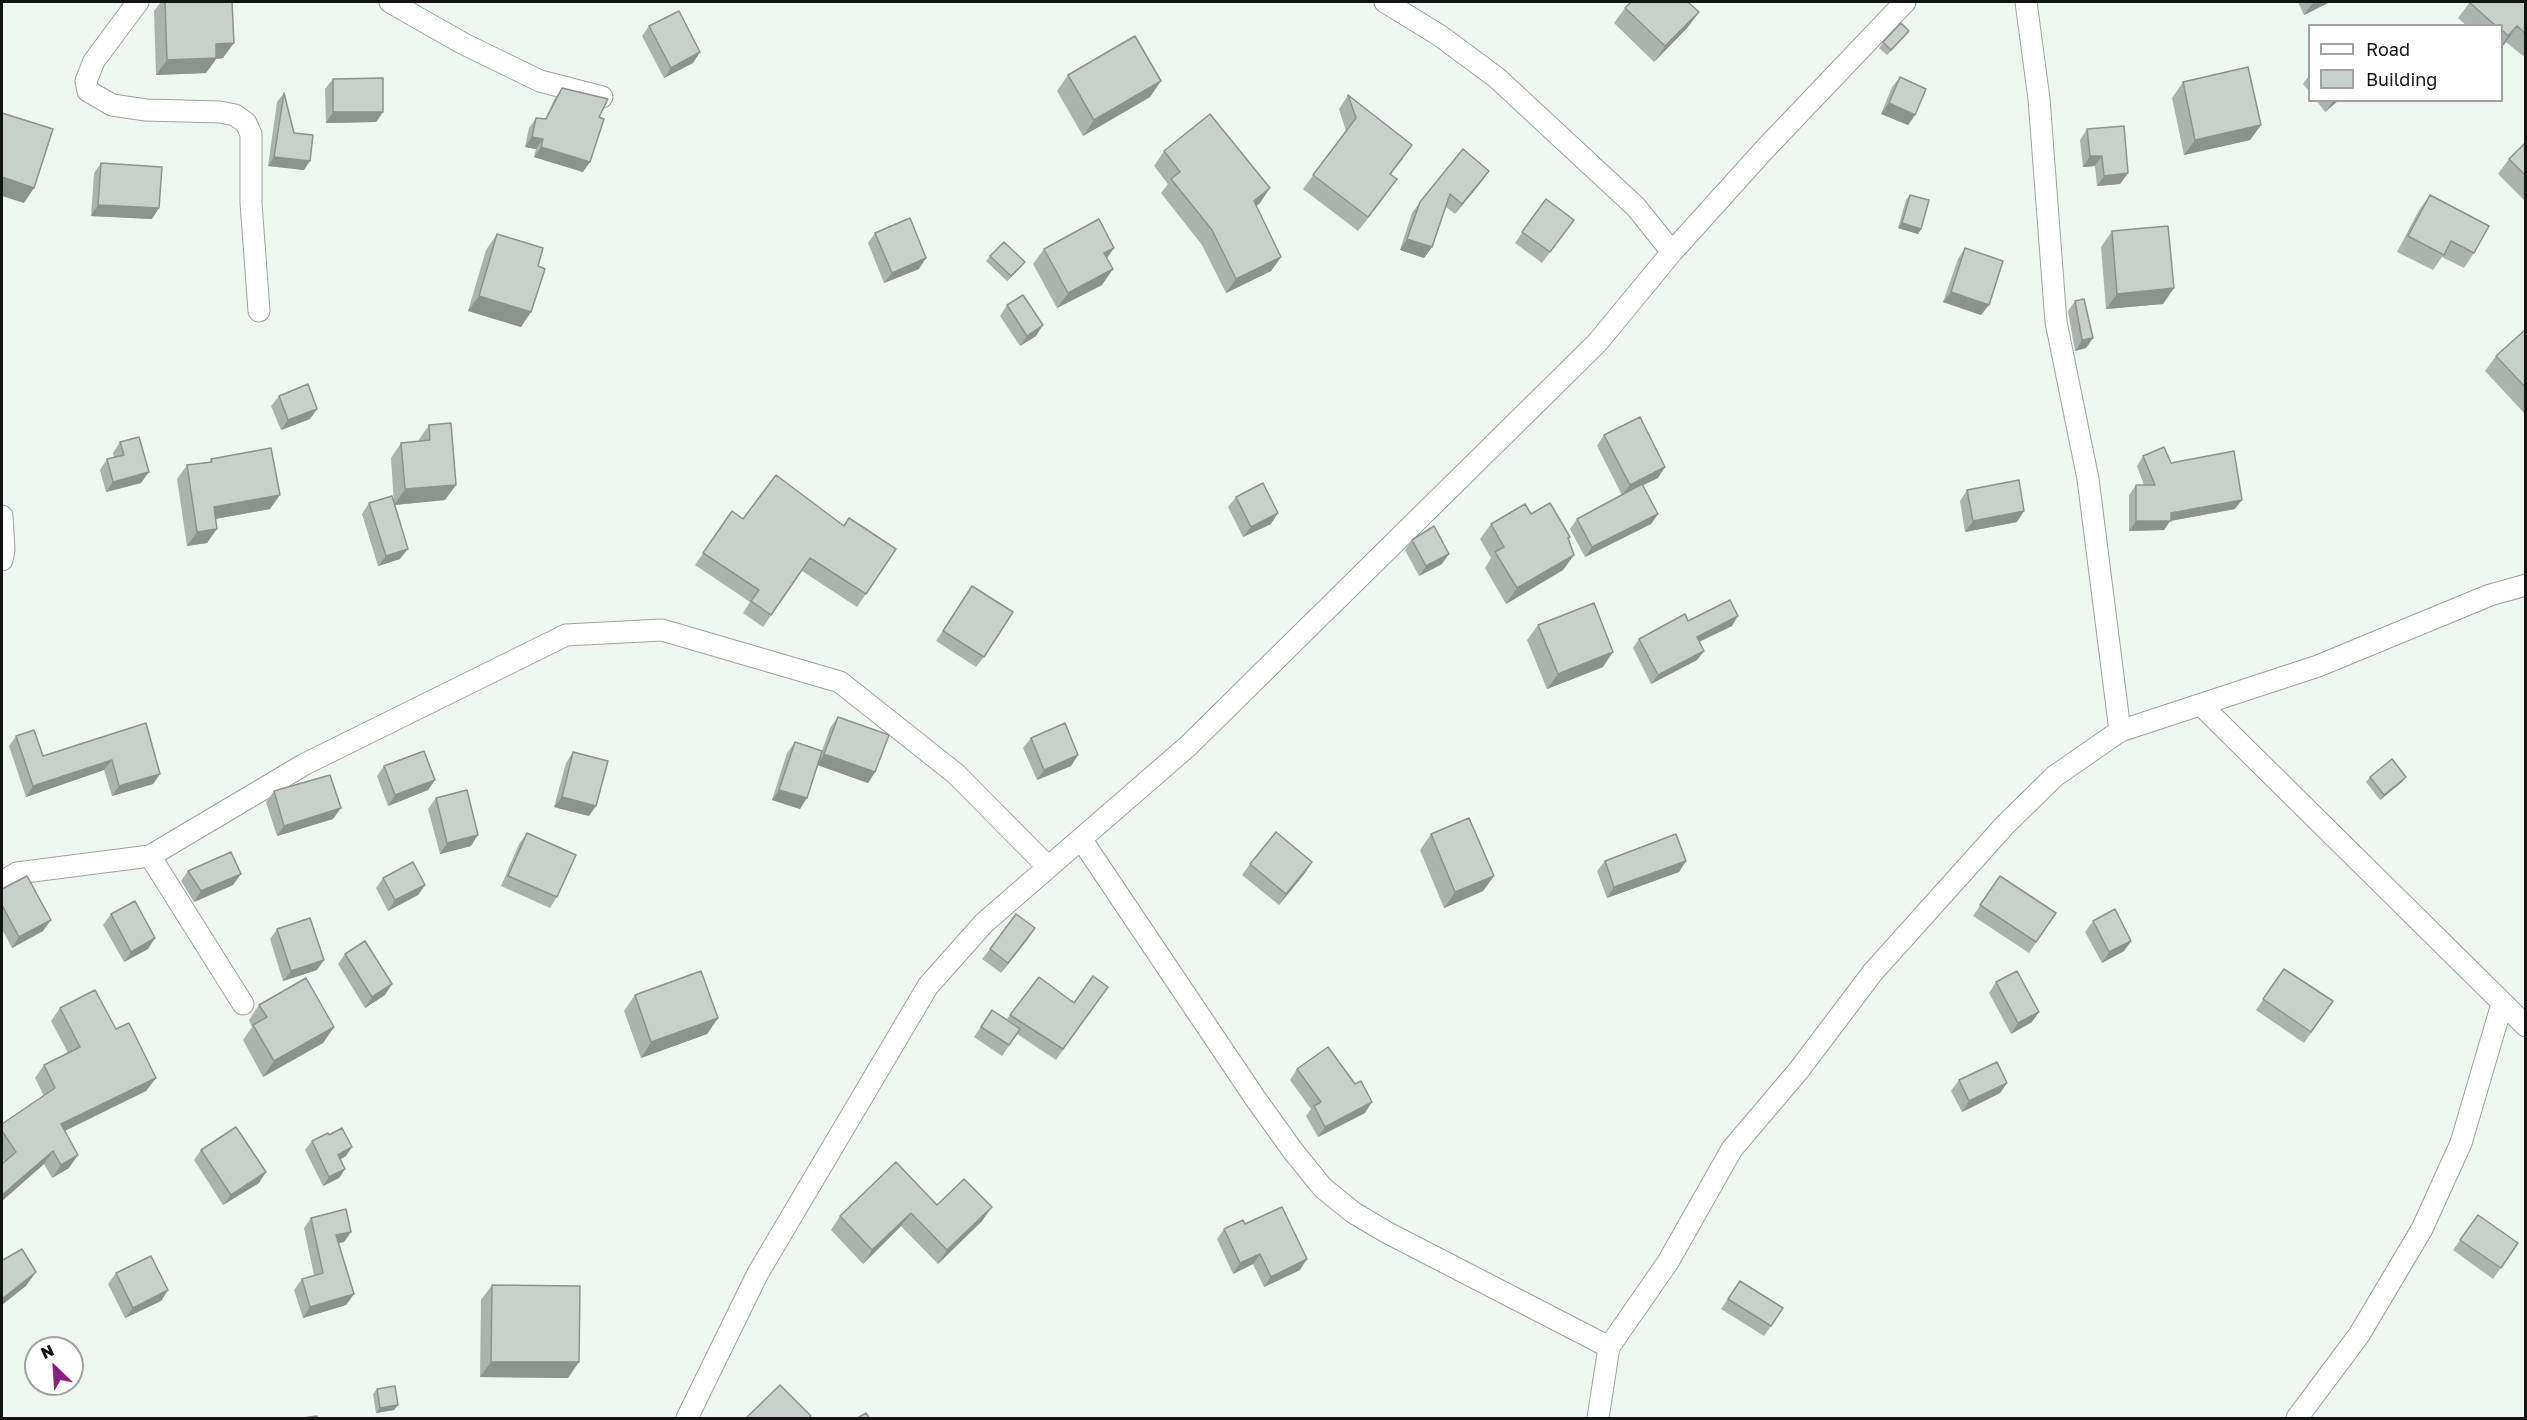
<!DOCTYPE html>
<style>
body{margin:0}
#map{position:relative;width:2527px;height:1420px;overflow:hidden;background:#eef6f0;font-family:"Golos Text",sans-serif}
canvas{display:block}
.frame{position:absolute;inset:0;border:3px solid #111412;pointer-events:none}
.legend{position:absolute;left:2308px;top:24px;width:195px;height:78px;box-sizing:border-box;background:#fff;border:2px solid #a0a1a0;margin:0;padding:8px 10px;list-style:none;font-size:18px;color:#111412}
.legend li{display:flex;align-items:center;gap:12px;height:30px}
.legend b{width:30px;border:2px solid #a0a1a0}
.north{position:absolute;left:24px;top:1336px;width:60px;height:60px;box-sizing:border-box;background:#fff;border:2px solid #a0a1a0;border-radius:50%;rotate:335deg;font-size:16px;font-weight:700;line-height:24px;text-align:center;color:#111412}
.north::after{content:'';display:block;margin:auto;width:21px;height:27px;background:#8d1f82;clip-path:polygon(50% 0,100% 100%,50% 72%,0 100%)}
</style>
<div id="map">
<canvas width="2527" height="1420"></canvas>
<div class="frame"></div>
<ul class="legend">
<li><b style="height:8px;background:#fff"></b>Road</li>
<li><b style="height:16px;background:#c8d0ca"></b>Building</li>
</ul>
<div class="north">N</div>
</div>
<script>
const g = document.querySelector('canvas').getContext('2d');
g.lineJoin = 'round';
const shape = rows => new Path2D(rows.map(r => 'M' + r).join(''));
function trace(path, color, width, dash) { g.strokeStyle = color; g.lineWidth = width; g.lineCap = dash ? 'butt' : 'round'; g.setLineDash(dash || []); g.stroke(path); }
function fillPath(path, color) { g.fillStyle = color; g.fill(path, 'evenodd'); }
const minor = shape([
 [138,2,94,61,86,81,88,91,112,105,146,110,220,112,235,115,246,123,251,134,251,203,259,311],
 [390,2,464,44,540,81,602,97],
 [1385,2,1439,35,1497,78,1636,207,1672,252],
 [2026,2,2039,99,2056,322,2088,479,2120,731],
 [2,516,4,550,2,560],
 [2201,705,2526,1026],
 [1081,839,1255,1098,1293,1151,1323,1188,1354,1213,1388,1233,1609,1347],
 [150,856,243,1004],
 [2,882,17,873,150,856,305,764,566,635,662,630,840,682,956,774,1048,867],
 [687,1418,758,1273,928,986,984,923,1188,746,1597,343,1672,252,1764,150,1905,2],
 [1598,1418,1609,1347,1668,1262,1732,1149,1799,1070,1873,972,2005,825,2055,776,2120,731,2318,666,2490,595,2526,585],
 [2297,1418,2359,1335,2422,1229,2461,1143,2502,1004]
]);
const wall = shape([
 [161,2,232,2,223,58,216,59,206,73,156,75,154,11],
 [2298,2,2330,2,2304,15],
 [2470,2,2526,2,2526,53,2523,56,2506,42,2502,47,2502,26,2467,26,2458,18],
 [1625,8,1699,12,1688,27,1654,62,1614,23],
 [649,26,700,52,693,63,664,78,642,36],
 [1905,36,1887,55,1879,48,1883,42],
 [2310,74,2310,92,2303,84],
 [1068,75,1150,97,1083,136,1057,91],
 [1900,77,1915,115,1908,125,1881,114,1892,87],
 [333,79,383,112,376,122,326,123,325,89],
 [2183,82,2261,125,2250,140,2184,155,2172,98],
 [562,88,599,117,583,172,534,157,536,149,525,147,529,128,536,118,545,119,555,98],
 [284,93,294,133,304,170,268,166,277,102],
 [1348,95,1403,159,1390,175,1387,193,1358,231,1303,189,1346,131,1339,109],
 [2316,100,2339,100,2325,112],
 [2087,129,2128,173,2120,184,2097,186,2095,166,2083,167,2080,140],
 [2526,142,2526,202,2498,174,2509,159],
 [1164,151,1260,203,1256,206,1281,257,1271,271,1226,293,1202,245,1161,193,1168,184,1154,166],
 [101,163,152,219,91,216,94,173],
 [1482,181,1455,214,1446,207,1432,247,1424,258,1400,250,1412,213,1420,202],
 [1910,195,1921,229,1918,234,1898,228,1906,200],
 [2430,195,2474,253,2464,268,2442,257,2433,270,2397,252,2419,210],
 [1546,199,1574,220,1542,263,1515,243],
 [2112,231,2174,288,2163,304,2106,309,2101,247],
 [875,233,919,269,884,283,868,243],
 [497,234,538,266,521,327,468,311,486,250],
 [1114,248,1107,258,1102,285,1057,308,1033,264,1044,249],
 [1965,248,1981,315,1943,302,1958,259],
 [990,256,1021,267,1007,281,986,261],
 [2075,301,2093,338,2086,348,2075,351,2068,311],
 [1007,305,1036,336,1020,346,1000,316],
 [2526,329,2526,412,2524,413,2485,371,2496,356],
 [279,396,310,419,281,430,271,406],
 [429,425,445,500,394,505,391,458,401,443,418,441],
 [1604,435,1658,478,1643,485,1658,514,1651,524,1585,557,1570,529,1577,519,1622,495,1597,446],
 [120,442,141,483,106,492,100,470,107,459,114,458,113,453],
 [2143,456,2171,463,2235,509,2170,521,2164,530,2129,531,2129,495,2136,485,2144,485,2137,466],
 [211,459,270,509,215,519,207,543,187,546,177,479,187,465,210,462],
 [1967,490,2017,522,1965,532,1960,501],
 [1236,497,1271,524,1243,537,1228,507],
 [369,503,400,559,378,566,362,514],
 [732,511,743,519,844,526,896,549,857,607,802,571,763,627,743,613,750,602,695,565],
 [1531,514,1570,537,1568,540,1574,555,1563,570,1506,604,1485,568,1491,558,1480,539,1491,524],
 [1412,540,1442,564,1419,576,1405,550],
 [972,586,984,657,976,667,936,641],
 [1688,621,1732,626,1699,642,1704,651,1697,660,1651,684,1633,648,1639,639],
 [1538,625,1603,667,1547,689,1527,640],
 [838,717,875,772,868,783,818,765,800,809,772,800,787,753,795,742,822,751,830,728],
 [146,723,160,774,153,784,112,796,104,770,26,797,9,746,16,736,43,756],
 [1031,738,1078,755,1071,766,1037,780,1023,748],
 [573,752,589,816,554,807,566,763],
 [384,766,435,780,428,790,388,806,377,776],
 [2370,777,2406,777,2402,782,2380,800,2366,782],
 [274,791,333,819,277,836,266,802],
 [436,798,471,846,440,854,428,809],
 [527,833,557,897,550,908,501,886,519,844],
 [1431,834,1494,876,1483,891,1444,908,1420,850],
 [1605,861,1686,861,1679,872,1607,898,1597,871],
 [1250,864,1305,873,1279,905,1242,875],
 [188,871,233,885,194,902,181,881],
 [2000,876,2056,913,2029,953,1973,916],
 [383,878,425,885,418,895,388,911,376,888],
 [2,889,43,931,12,948,2,929],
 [111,914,148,949,124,962,103,925],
 [2093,921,2131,941,2124,951,2102,963,2085,932],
 [1035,928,1001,973,982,959,990,949],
 [277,929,317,970,283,981,270,939],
 [345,954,385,995,365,1008,338,964],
 [2284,969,2333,1001,2304,1043,2256,1010],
 [1039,977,1074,1003,1108,987,1056,1060,1017,1034,1002,1056,974,1037,992,1010,1007,1019],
 [1996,982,2032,1022,2011,1034,1989,993],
 [635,995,718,1018,707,1034,641,1058,624,1011],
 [259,1005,334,1027,323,1043,263,1077,243,1040,252,1027,249,1020],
 [60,1008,116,1029,156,1078,146,1091,65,1131,69,1168,52,1178,44,1164,2,1201,2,1164,4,1162,2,1157,2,1124,44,1096,35,1078,44,1065,68,1053,51,1021],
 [1297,1069,1365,1113,1318,1137,1306,1116,1311,1109,1290,1080],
 [1959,1080,2007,1083,2000,1093,1962,1112,1951,1091],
 [312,1141,346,1156,341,1159,345,1169,339,1178,323,1186,305,1150],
 [201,1150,259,1183,223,1205,194,1160],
 [937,1205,982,1221,938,1264,901,1226,863,1264,831,1230,840,1216],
 [2478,1215,2518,1243,2493,1279,2453,1250],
 [311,1218,344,1242,338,1243,354,1294,346,1305,303,1318,294,1290,302,1279,314,1275,304,1228],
 [1224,1229,1300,1270,1264,1287,1253,1264,1233,1274,1217,1239],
 [116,1273,168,1290,161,1301,125,1318,108,1284],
 [1740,1281,1771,1326,1764,1336,1721,1309],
 [492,1285,568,1378,480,1377,481,1300],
 [377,1389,398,1405,394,1410,376,1413,373,1394]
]);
const shadedWall = shape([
 [2317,2,2330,2,2304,15,2312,4],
 [1699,12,1688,27,1654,62,1665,46],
 [2517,26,2506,42,2502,47,2502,45,2508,36],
 [1909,31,1905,36,1887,55,1891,50],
 [234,43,223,58,216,59,206,73,156,75,167,60,216,44],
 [700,52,693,63,664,78,671,68],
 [1161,81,1150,97,1083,136,1094,120],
 [2334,100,2339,100,2325,112],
 [1889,103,1915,115,1908,125,1881,114],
 [333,112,383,112,376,122,326,123],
 [2261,125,2250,140,2184,155,2195,140],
 [532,137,543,139,536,149,525,147],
 [541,147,590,162,583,172,534,157],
 [2090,156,2102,156,2095,166,2083,167],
 [274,157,310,161,304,170,268,166],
 [1489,171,1482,181,1455,214,1462,204],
 [2128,173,2120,184,2097,186,2104,176],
 [2,177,34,188,24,203,2,196],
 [1397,179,1387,193,1358,231,1368,217],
 [1270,188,1260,203,1244,216,1254,201],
 [98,205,159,208,152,219,91,216],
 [1902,223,1921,229,1918,234,1898,228],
 [1407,239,1432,247,1424,258,1400,250],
 [1114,248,1103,263,1104,253],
 [1281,257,1271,271,1226,293,1236,279],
 [926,258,919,269,884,283,892,273],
 [1025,262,1021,267,1007,281,1011,276],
 [1113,269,1102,285,1057,308,1068,293],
 [2174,288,2163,304,2106,309,2117,294],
 [1951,292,1989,305,1981,315,1943,302],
 [479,296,531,312,521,327,468,311],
 [1043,325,1036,336,1020,346,1027,336],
 [2093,338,2086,348,2075,351,2082,340],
 [317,409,310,419,281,430,288,420],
 [1665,467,1658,478,1622,495,1630,485],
 [149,472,141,483,106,492,113,482],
 [456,485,445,500,394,505,405,489],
 [280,495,270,509,204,521,214,507],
 [2242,500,2235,509,2170,521,2164,530,2129,531,2136,521,2171,513],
 [2024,511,2017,522,1965,532,1973,521],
 [1278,513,1271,524,1243,537,1251,527],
 [1658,514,1651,524,1585,557,1592,547],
 [217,529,207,543,187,546,197,532],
 [408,549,400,559,378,566,386,556],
 [1449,554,1442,564,1419,576,1426,566],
 [1574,555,1563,570,1506,604,1517,588],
 [1738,616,1732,626,1690,646,1697,637],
 [1704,651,1697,660,1651,684,1658,675],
 [1613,652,1603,667,1547,689,1558,674],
 [824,754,875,772,868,783,817,765],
 [1078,755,1071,766,1037,780,1044,770],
 [112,760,104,770,26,797,33,786],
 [160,774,153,784,112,796,119,786],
 [2406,777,2402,782,2380,800,2384,795],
 [435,780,428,790,388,806,395,795],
 [779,790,807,798,800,809,772,800],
 [562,797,596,806,589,816,554,807],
 [341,808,333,819,277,836,284,826],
 [478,835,471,846,440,854,447,843],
 [1686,861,1679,872,1607,898,1614,887],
 [1312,862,1305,873,1279,905,1286,894],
 [241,874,233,885,194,902,201,891],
 [1494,876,1483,891,1444,908,1455,892],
 [425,885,418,895,388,911,395,900],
 [51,920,43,931,12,948,19,937],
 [1035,928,1028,939,1001,973,1008,963],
 [155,938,148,949,124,962,131,952],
 [2131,941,2124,951,2102,963,2109,952],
 [324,960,317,970,283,981,291,971],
 [392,984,385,995,365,1008,372,997],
 [2039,1012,2032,1022,2011,1034,2018,1023],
 [718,1018,707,1034,641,1058,651,1042],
 [334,1027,323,1043,263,1077,274,1061],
 [156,1078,146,1091,52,1137,61,1124],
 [2007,1083,2000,1093,1962,1112,1969,1101],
 [1372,1102,1365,1113,1318,1137,1325,1127],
 [352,1147,346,1156,332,1164,338,1155],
 [53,1151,44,1164,2,1201,2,1195],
 [78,1155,69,1168,52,1178,61,1165],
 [345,1169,339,1178,323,1186,329,1177],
 [266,1172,259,1183,223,1205,231,1195],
 [992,1207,982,1221,938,1264,947,1250],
 [911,1213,901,1226,863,1264,872,1250],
 [351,1232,344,1242,329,1245,336,1235],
 [1260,1254,1253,1264,1233,1274,1240,1263],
 [1307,1259,1300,1270,1264,1287,1271,1277],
 [36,1272,26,1286,2,1305,2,1299],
 [168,1290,161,1301,125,1318,133,1308],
 [354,1294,346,1305,303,1318,310,1307],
 [491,1362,579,1362,568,1378,480,1377],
 [398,1405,394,1410,376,1413,380,1408]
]);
const building = shape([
 [165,2,232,2,234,43,216,44,216,58,167,60,165,2],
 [1631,2,1688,2,1699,12,1665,46,1625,8,1631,2],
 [2469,2,2526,2,2526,34,2517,26,2508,36,2502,30,2502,26,2496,26,2469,2],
 [679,11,700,52,671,68,649,26,679,11],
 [1901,23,1909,31,1891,50,1883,42,1901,23],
 [1135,36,1161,81,1094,120,1068,75,1135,36],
 [2248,67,2261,125,2195,140,2183,82,2248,67],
 [1900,77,1926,89,1915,115,1889,103,1900,77],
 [383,78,383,112,333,112,333,79,383,78],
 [562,88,608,99,599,117,604,119,590,162,541,147,543,139,532,137,536,118,546,119,562,88],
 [284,93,294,133,313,135,310,161,274,157,284,93],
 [1348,95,1412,145,1390,174,1397,179,1368,217,1313,175,1356,118,1348,95],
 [2,113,53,129,34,188,2,177,2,113],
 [1210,114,1270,188,1254,201,1281,257,1236,279,1212,230,1171,179,1180,172,1164,151,1210,114],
 [2124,126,2128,173,2104,176,2102,156,2090,156,2087,129,2124,126],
 [2526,142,2526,176,2509,159,2526,142],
 [1463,149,1489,171,1462,204,1450,194,1432,247,1407,239,1420,202,1463,149],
 [101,163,162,167,159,208,98,205,101,163],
 [1910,195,1929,200,1921,229,1902,223,1910,195],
 [2430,195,2489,226,2474,253,2451,241,2444,255,2408,236,2430,195],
 [1546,199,1574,220,1550,252,1522,232,1546,199],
 [910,218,926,258,892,273,875,233,910,218],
 [1099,219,1114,248,1104,253,1113,269,1068,293,1044,249,1099,219],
 [2168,226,2174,288,2117,294,2112,231,2168,226],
 [497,234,543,248,538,266,545,269,531,312,479,296,497,234],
 [1004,242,1025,262,1011,276,990,256,1004,242],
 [1965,248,2003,261,1989,305,1951,292,1965,248],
 [1023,295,1043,325,1027,336,1007,305,1023,295],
 [2084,299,2093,338,2082,340,2075,301,2084,299],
 [2526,329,2526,388,2496,356,2526,329],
 [308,384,317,409,288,420,279,396,308,384],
 [1640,417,1665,467,1630,485,1604,435,1640,417],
 [451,423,456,485,405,489,401,443,430,440,429,425,451,423],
 [139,437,149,472,113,482,107,459,124,455,120,442,139,437],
 [2164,447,2171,463,2234,451,2242,500,2171,513,2171,521,2136,521,2136,485,2155,485,2143,456,2164,447],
 [271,448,280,495,214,507,217,529,197,532,187,465,212,462,211,459,271,448],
 [776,475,844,526,849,518,896,549,866,594,810,558,771,615,751,601,759,590,703,553,732,511,743,519,776,475],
 [2019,480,2024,511,1973,521,1967,490,2019,480],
 [1263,483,1278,513,1251,527,1236,497,1263,483],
 [1642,484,1658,514,1592,547,1577,519,1642,484],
 [392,496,408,549,386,556,369,503,392,496],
 [1550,503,1570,537,1568,538,1574,555,1517,588,1495,552,1504,547,1491,524,1525,504,1531,514,1550,503],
 [1434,526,1449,554,1426,566,1412,540,1434,526],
 [972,586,1013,612,984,657,943,631,972,586],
 [1730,600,1738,616,1697,637,1704,651,1658,675,1639,639,1685,614,1688,621,1730,600],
 [1594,603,1613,652,1558,674,1538,625,1594,603],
 [838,717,889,735,875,772,824,754,838,717],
 [146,723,160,774,119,786,112,760,33,786,16,736,34,730,43,756,146,723],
 [1065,723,1078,755,1044,770,1031,738,1065,723],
 [795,742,822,751,807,798,779,790,795,742],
 [424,751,435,780,395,795,384,766,424,751],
 [573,752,608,761,596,806,562,797,573,752],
 [2392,759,2406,777,2384,795,2370,777,2392,759],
 [330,775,341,808,284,826,274,791,330,775],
 [467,790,478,835,447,843,436,798,467,790],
 [1469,818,1494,876,1455,892,1431,834,1469,818],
 [1276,832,1312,862,1286,894,1250,864,1276,832],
 [527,833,576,855,557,897,508,876,527,833],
 [1676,834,1686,861,1614,887,1605,861,1676,834],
 [231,852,241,874,201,891,188,871,231,852],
 [413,862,425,885,395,900,383,878,413,862],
 [27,876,51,920,19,937,2,905,2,889,27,876],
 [2000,876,2056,913,2036,942,1980,905,2000,876],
 [135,901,155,938,131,952,111,914,135,901],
 [2115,909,2131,941,2109,952,2093,921,2115,909],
 [1016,914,1035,928,1008,963,990,949,1016,914],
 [310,918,324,960,291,971,277,929,310,918],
 [365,941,392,984,372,997,345,954,365,941],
 [2284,969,2333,1001,2311,1032,2263,999,2284,969],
 [701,971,718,1018,651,1042,635,995,701,971],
 [2017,971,2039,1012,2018,1023,1996,982,2017,971],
 [1093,976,1108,987,1063,1049,1010,1015,1039,977,1074,1003,1093,976],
 [306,978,334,1027,274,1061,253,1025,267,1017,259,1005,306,978],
 [95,990,116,1029,129,1023,156,1078,61,1124,78,1155,61,1165,53,1151,2,1195,2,1164,16,1152,2,1131,2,1124,55,1088,44,1065,80,1047,60,1008,95,990],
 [992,1010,1020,1029,1009,1045,981,1027,992,1010],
 [1328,1047,1355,1084,1361,1081,1372,1102,1325,1127,1314,1106,1321,1102,1297,1069,1328,1047],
 [1997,1062,2007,1083,1969,1101,1959,1080,1997,1062],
 [236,1127,266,1172,231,1195,201,1150,236,1127],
 [342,1128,352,1147,338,1155,345,1169,329,1177,312,1141,328,1133,329,1135,342,1128],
 [896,1162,937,1205,964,1179,992,1207,947,1250,911,1213,872,1250,840,1216,896,1162],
 [1282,1207,1307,1259,1271,1277,1260,1254,1240,1263,1224,1229,1243,1220,1245,1224,1282,1207],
 [346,1209,351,1232,336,1235,354,1294,310,1307,302,1279,323,1273,311,1218,346,1209],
 [2478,1215,2518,1243,2501,1268,2460,1240,2478,1215],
 [22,1249,36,1272,2,1299,2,1257,3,1260,22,1249],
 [151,1256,168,1290,133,1308,116,1273,151,1256],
 [1740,1281,1783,1308,1771,1326,1728,1299,1740,1281],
 [492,1285,580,1286,579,1362,491,1362,492,1285],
 [780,1385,811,1416,808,1419,745,1419,780,1385],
 [395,1386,398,1405,380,1408,377,1389,395,1386],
 [866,1413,870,1419,856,1419,866,1413],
 [317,1416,317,1419,296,1419,317,1416]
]);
trace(minor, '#9ca39d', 23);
trace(minor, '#fff', 21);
fillPath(wall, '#acb3ae');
fillPath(shadedWall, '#8c928d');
fillPath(building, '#c8d0ca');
trace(building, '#8c928d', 1.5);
</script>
